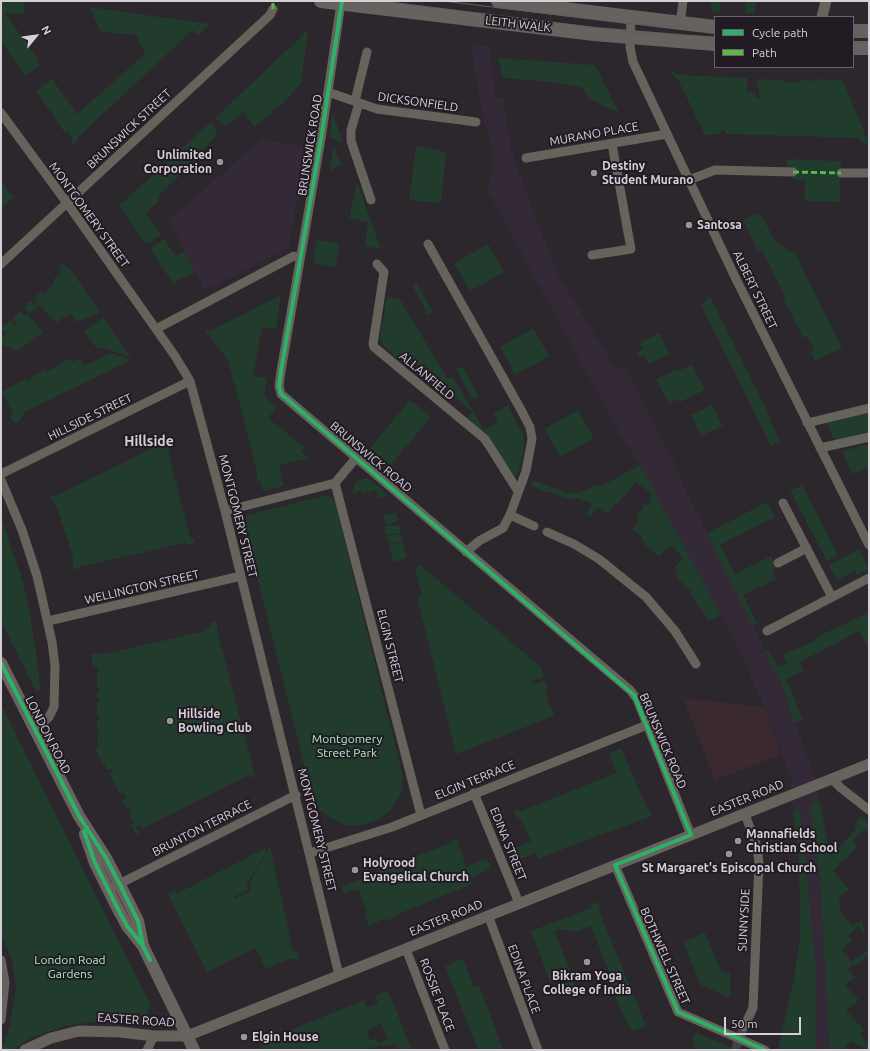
<!DOCTYPE html>
<style>
body{margin:0}
#map{position:relative;width:870px;height:1051px;overflow:hidden;background:#2b272c;font-family:Ubuntu,sans-serif}
canvas{display:block}
.frame{position:absolute;inset:0;border:2px solid #d5d0d6;pointer-events:none}
.legend{position:absolute;left:714px;top:16px;width:140px;height:52px;box-sizing:border-box;background:#231b24;border:1px solid #6a636b;margin:0;padding:5px 7px;list-style:none;font-size:12px;color:#d5d0d6}
.legend li{display:flex;align-items:center;gap:8px;height:20px}
.legend b{width:20px;border:1px solid #6a636b}
.north{position:absolute;left:16px;top:16px;width:40px;height:40px;-webkit-text-stroke:3px #231b24;paint-order:stroke;rotate:61deg;font-size:11px;font-weight:700;line-height:16px;text-align:center;color:#d5d0d6}
.north::after{content:'';display:block;margin:auto;width:14px;height:18px;background:#d5d0d6;clip-path:polygon(50% 0,100% 100%,50% 72%,0 100%)}
.scale{position:absolute;left:724px;top:1017px;width:77px;height:18px;box-sizing:border-box;border:2px solid #d5d0d6;border-top:0;padding-left:5px;font-size:12px;line-height:14px;white-space:nowrap;color:#d5d0d6;-webkit-text-stroke:3px #231b24;paint-order:stroke}
</style>
<div id="map">
<canvas width="870" height="1051"></canvas>
<div class="frame"></div>
<ul class="legend">
<li><b style="height:5px;background:#2db169"></b>Cycle path</li>
<li><b style="height:5px;background:#58b947"></b>Path</li>
</ul>
<div class="north">N</div>
<div class="scale">50 m</div>
</div>
<script>
const g = document.querySelector('canvas').getContext('2d');
g.lineJoin = 'round';
function fillPath(path, color) { g.fillStyle = color; g.fill(path, 'evenodd'); }
const shape = rows => new Path2D(rows.map(r => 'M' + r).join(''));
function trace(path, color, width, dash) { g.strokeStyle = color; g.lineWidth = width; g.lineCap = dash ? 'butt' : 'round'; g.setLineDash(dash || []); g.stroke(path); }
function drawText(font, color, halo, rows, align = 'center') {
  g.font = font + ' Ubuntu,sans-serif'; g.lineWidth = 4; g.setLineDash([]); g.textBaseline = 'middle'; g.strokeStyle = halo; g.fillStyle = color; for (const [text, x, y, turn = 0] of rows) {
    g.save(); g.translate(x, y); g.rotate((+turn || 0) * Math.PI / 180); g.textAlign = isNaN(turn) ? turn : align; if (halo) g.strokeText(text, 0, 0); g.fillText(text, 0, 0); g.restore();
  }
}
const industrial = shape([
 [683,698,764,707,781,755,715,780]
]);
const built = shape([
 [470,44,490,47,490,59,496,98,503,98,511,149,535,217,561,280,616,369,625,365,682,478,683,486,721,560,781,683,813,772,831,862,846,1050,778,1050,795,973,800,936,800,898,798,848,793,810,792,781,764,707,736,643,640,465,621,436,488,192,493,159,490,138,484,122],
 [262,139,306,147,289,248,205,291,169,220]
]);
const green = shape([
 [1,1,25,1,24,14,5,13,37,58,39,66,25,75,1,41],
 [711,1,721,1,720,12,711,11],
 [746,1,756,1,755,13,745,13],
 [89,7,210,24,198,35,193,30,77,138,78,141,73,145,71,143,73,139,67,131,65,133,36,91,52,79,77,114,145,54,136,35,101,32],
 [304,31,307,31,308,34,301,79,304,80,285,101,255,127,243,112,228,125,225,126,215,118,302,36],
 [498,58,595,65,619,113,589,99,582,87,549,82,503,78],
 [673,72,681,75,747,78,747,92,755,93,755,98,760,98,756,79,785,80,784,82,799,82,799,80,812,81,813,79,843,80,869,144,862,143,859,138,726,134,725,130,721,130,720,134,705,135,678,80,671,73],
 [332,111,343,142,330,138],
 [211,122,217,132,215,138,200,152,201,155,158,196,159,200,146,213,161,235,146,244,118,204,123,202],
 [416,146,446,152,441,203,409,200],
 [333,147,342,164,330,171],
 [787,159,841,161,840,202,805,201,805,180,793,179,793,169,787,169],
 [1,180,11,195,15,196,1,208],
 [357,182,381,249,365,246,368,222,349,218],
 [756,213,758,215,761,214,776,243,782,245,790,252,794,251,842,348,815,361,811,352,814,350,807,336,803,338,783,298,785,296,762,250,758,251,743,220],
 [164,239,176,256,185,251,195,272,177,281,174,285,150,249],
 [317,240,339,244,336,267,313,263],
 [488,244,504,272,470,291,454,263],
 [64,263,67,268,69,267,100,312,77,322,71,313,56,323,40,305,28,315,43,333,17,351,1,344,1,333,4,336,6,333,1,328,10,320,15,325,17,323,12,318,20,311,25,316,29,313,24,307,30,301,35,306,37,304,34,298,41,292,44,294,55,283,53,280,60,273,59,267],
 [416,282,433,312,428,315,412,285],
 [281,295,276,329,262,327,253,376,267,378,264,396,277,407,268,418,304,447,301,452,311,458,279,465,284,486,263,491,260,480,258,481,253,455,250,451,252,451,228,360,205,331,208,329,210,331],
 [710,296,771,418,769,419,780,441,771,446,701,305],
 [387,297,399,298,447,378,453,377,484,430,498,422,493,414,508,405,523,434,525,444,517,476,513,475,486,433,467,418,472,412,446,390,441,396,434,390,439,383,405,354,399,360,383,345,380,338],
 [104,317,129,355,131,356,129,357,101,347,97,349,84,331],
 [533,328,549,356,515,375,500,347],
 [659,333,670,354,649,364,644,355,640,358,637,352,643,349,640,343],
 [111,353,131,360,25,412,19,422,14,423,10,416,13,414,2,392,25,379,27,381,44,369,46,373,69,358,72,362,80,358,84,366],
 [692,364,705,390,680,402,678,399,669,404,656,379,677,369,678,371],
 [462,366,479,396,472,399,456,369],
 [410,400,431,417,390,466,370,448],
 [712,405,723,426,701,436,691,415],
 [578,410,594,438,560,457,545,429],
 [869,413,869,432,834,440,827,423],
 [170,435,171,439,168,439,167,444,172,466,190,537,195,540,194,543,187,545,184,543,79,567,73,571,73,557,57,508,53,501,51,501,50,497,54,495,55,496,161,444,161,439],
 [869,444,869,467,852,474,842,451],
 [640,465,721,615,709,621,690,594,692,592,680,581,676,575,678,573,674,568,683,558,671,545,659,556,645,545,646,544,640,539,642,537,632,530,639,520,636,517,645,504,647,505,651,501,649,499,652,494,635,482,625,497,624,496,618,504,615,503,608,514,598,507,590,517,586,513,592,504,577,498,574,500,556,495,550,491,549,493,530,485,531,482,534,481,569,493,579,493,597,485,600,487],
 [366,478,376,484,388,496,378,498,376,490,363,494,362,491,352,494,354,484,360,480],
 [802,485,838,555,827,561,790,491],
 [327,495,334,499,403,777,402,792,391,810,379,820,358,826,345,825,327,816,319,809,311,794,244,523,244,520,246,521,247,519,245,518,248,515],
 [767,502,775,517,720,545,735,574,771,556,777,568,772,570,776,579,743,595,757,624,753,626,707,533],
 [396,513,398,521,386,525,383,515],
 [1,517,23,582,31,619,38,667,40,688,39,692,36,691,1,621],
 [399,525,401,533,386,535,384,526],
 [401,534,403,541,389,544,387,536],
 [403,542,407,558,393,562,391,554,395,552,391,553,389,545],
 [859,549,869,569,857,575,855,571,837,580,829,565],
 [420,565,541,667,544,677,532,681,534,684,545,680,548,690,545,691,550,708,552,708,554,716,456,754,417,597,422,594,415,571],
 [866,611,869,617,869,649,859,631,800,662,804,671,786,679,803,719,795,723,781,683,765,651,768,649,778,667,787,663,783,655,816,640,815,638,865,614],
 [217,621,217,630,255,776,251,778,249,775,142,829,140,825,136,827,139,833,136,835,131,825,134,823,129,813,132,811,131,808,127,809,122,800,126,798,123,793,120,794,109,773,112,771,111,769,107,770,104,764,103,764,95,749,98,747,97,730,99,730,99,728,97,727,97,720,100,720,100,717,97,717,97,701,100,701,100,698,97,698,97,691,100,691,100,688,97,688,97,672,99,672,99,669,93,665,91,654,97,652,97,654,104,654,201,632,206,630,206,628,211,627,211,623],
 [1,704,150,1004,147,1016,138,1024,95,1022,64,1026,31,1038,13,1050,1,1050,10,1026,16,988,12,961,1,933],
 [621,748,648,810,650,811,652,816,571,846,541,858,540,861,536,853,514,861,510,850,531,841,521,819,516,817,514,811,518,809,521,811,616,773,609,753],
 [820,801,830,857,856,829,855,823,858,819,862,816,869,825,869,834,867,831,863,830,853,840,858,846,848,855,849,857,843,862,842,860,838,863,840,865,833,871,849,889,839,898,841,913,852,926,862,921,865,932,864,933,858,926,848,935,852,941,842,950,852,961,869,949,869,955,856,966,854,964,848,969,855,977,845,985,859,1000,846,1010,864,1030,860,1034,869,1045,869,1050,851,1041,846,1046,846,1050,830,1050,820,878,810,805],
 [800,809,816,971,816,1050,778,1050,795,973,800,936,800,898,798,848,793,812],
 [459,838,458,843,466,866,487,859,491,868,471,878,472,884,394,916,395,918,388,921,386,918,372,924,371,928,369,927,365,914,367,913,359,889,344,894,341,887,362,879,364,885,374,881,372,875,378,871,453,842,453,840],
 [270,846,293,951,297,951,299,958,292,960,289,959,266,969,255,948,207,972,168,894,175,891,178,893,266,848,266,852,247,884,248,890,234,897,235,899,251,891,249,884],
 [597,902,600,906,599,910,646,1026,632,1031,623,1015,611,983,613,982,591,926,576,932,559,929,555,931,576,986,575,989,568,992,564,991,561,981,551,984,531,931,591,908,591,905],
 [705,933,722,973,730,973,730,998,701,985,683,942],
 [463,958,474,987,479,985,503,1050,478,1050,445,966],
 [388,990,412,1050,398,1050,395,1044,356,1050,262,1050,259,1043,364,1000,367,1007,378,1003,375,996],
 [381,1024,388,1039,378,1043,376,1039,370,1040,366,1031],
 [695,1032,732,1048,731,1050,695,1050,692,1040]
]);
const minorTunnel = shape([
 [735,1050,744,1027]
]);
const minor = shape([
 [341,3,321,139,281,371,279,386,281,394,630,690,637,699,691,835],
 [631,18,630,47,633,62,734,275,869,545],
 [680,24,683,1],
 [328,92,377,109,476,122],
 [355,101,367,52],
 [359,103,351,130,351,141,371,200],
 [1,113,67,203,175,356,190,381,225,511,339,975],
 [526,158,667,134],
 [841,173,869,173],
 [689,180,715,170,793,172],
 [428,244,520,408,530,427,532,439,526,471,510,515,503,528,479,541,466,552],
 [592,255,631,249,612,144],
 [1,264,270,15,273,9],
 [377,264,384,272,373,344,374,347,485,439,518,491],
 [156,329,294,256],
 [807,423,869,408],
 [820,448,869,437],
 [1,474,190,381],
 [1,480,22,530,37,576,52,642,55,666,54,707,49,717,34,731],
 [335,483,421,815],
 [783,503,832,597],
 [225,511,335,483,356,458],
 [510,515,534,526],
 [547,532,574,544,599,559,646,597,675,631,696,664],
 [778,563,807,548],
 [48,621,241,576],
 [767,631,869,578],
 [832,779,841,788,869,810],
 [474,793,519,903],
 [310,853,392,827,647,725],
 [615,865,678,1012,765,1050],
 [115,886,296,795],
 [488,915,538,1050],
 [406,949,445,1050],
 [1,960,5,982,1,1020],
 [744,1027,753,1008,759,863,757,847,745,814],
 [147,1050,154,1036]
]);
const tertiary = shape([
 [822,17,826,1],
 [25,1050,51,1038,79,1031,120,1032,154,1036,187,1036,869,764]
]);
const secondary = shape([
 [1,663,79,816,106,858,119,883,138,921,143,946],
 [85,834,95,863,120,913,127,926,143,946,194,1050]
]);
const primary = shape([
 [321,1,594,34,715,44],
 [498,1,715,27],
 [853,31,869,31],
 [853,48,869,48]
]);
const tram = shape([
 [382,1,630,32,715,37],
 [443,1,631,24,715,29],
 [853,35,869,36],
 [853,42,869,42]
]);
const quiet = shape([
 [273,9,273,1],
 [793,172,841,173]
]);
const cycleway = shape([
 [342,1,321,139,281,371,279,386,281,394,634,695,691,835,615,865,678,1012,765,1050],
 [1,663,79,816,106,858,119,883,138,921,143,946],
 [84,831,95,863,120,913,127,926,143,946,150,960]
]);
const markers = [
 [220,162,4,"#9a959a"],
 [594,173,4,"#9a959a"],
 [689,225,4,"#9a959a"],
 [170,721,4,"#9a959a"],
 [738,841,4,"#9a959a"],
 [729,854,4,"#9a959a"],
 [355,870,4,"#9a959a"],
 [587,962,4,"#9a959a"],
 [244,1037,4,"#9a959a"]
];
const streetNames = [
 ["LEITH WALK",518,24,7],
 ["DICKSONFIELD",418,102,8],
 ["BRUNSWICK STREET",129,129,-43],
 ["MURANO PLACE",594,134,-10],
 ["BRUNSWICK ROAD",310,145,-81],
 ["MONTGOMERY STREET",89,215,54],
 ["ALBERT STREET",755,290,64],
 ["ALLANFIELD",427,376,40],
 ["HILLSIDE STREET",90,417,-26],
 ["BRUNSWICK ROAD",371,457,40],
 ["MONTGOMERY STREET",238,516,76],
 ["WELLINGTON STREET",142,587,-13],
 ["ELGIN STREET",390,646,76],
 ["LONDON ROAD",48,735,63],
 ["BRUNSWICK ROAD",663,741,67],
 ["ELGIN TERRACE",475,780,-22],
 ["EASTER ROAD",747,798,-22],
 ["BRUNTON TERRACE",202,828,-27],
 ["MONTGOMERY STREET",317,830,76],
 ["EDINA STREET",508,844,68],
 ["EASTER ROAD",446,918,-22],
 ["SUNNYSIDE",744,920,-87],
 ["BOTHWELL STREET",665,956,66],
 ["EDINA PLACE",524,979,70],
 ["ROSSIE PLACE",437,995,69],
 ["EASTER ROAD",136,1020,4]
];
const poiNames = [
 ["Unlimited",212,155,"right"],
 ["Corporation",212,169,"right"],
 ["Destiny",602,166],
 ["Student Murano",602,180],
 ["Santosa",697,225],
 ["Hillside",178,714],
 ["Bowling Club",178,728],
 ["Mannafields",746,834],
 ["Christian School",746,848],
 ["Holyrood",363,863],
 ["Evangelical Church",363,877],
 ["St Margaret's Episcopal Church",729,868,"center"],
 ["Bikram Yoga",587,976,"center"],
 ["College of India",587,990,"center"],
 ["Elgin House",252,1037]
];
const parkNames = [
 ["Montgomery",347,739],
 ["Street Park",347,753],
 ["London Road",70,960],
 ["Gardens",70,974]
];
const quarterNames = [
 ["Hillside",149,441]
];
fillPath(industrial, '#3a292f');
fillPath(built, '#342936');
fillPath(green, '#213b2d');
trace(minorTunnel, '#444046', 9, [9, 4.5]);
trace(minor, '#66625c', 9);
trace(tertiary, '#66625c', 11);
trace(secondary, '#68635f', 12);
trace(primary, '#66625f', 14);
trace(tram, '#615d5c', 1);
trace(quiet, '#58b947', 3, [6, 3]);
trace(cycleway, '#2db169', 4);
for (const [x, y, r, color] of markers) { const dot = new Path2D(); dot.arc(x, y, r, 0, 2 * Math.PI); g.fillStyle = color; g.fill(dot); trace(dot, '#231b24', 1.5); }
drawText('12px', '#d5d0d6', '#231b24', streetNames);
drawText('bold 12px', '#d5d0d6', '#231b24', poiNames, 'left');
drawText('12px', '#a4f0c2', '#231b24', parkNames);
drawText('bold 14px', '#d5d0d6', '#231b24', quarterNames);
</script>
